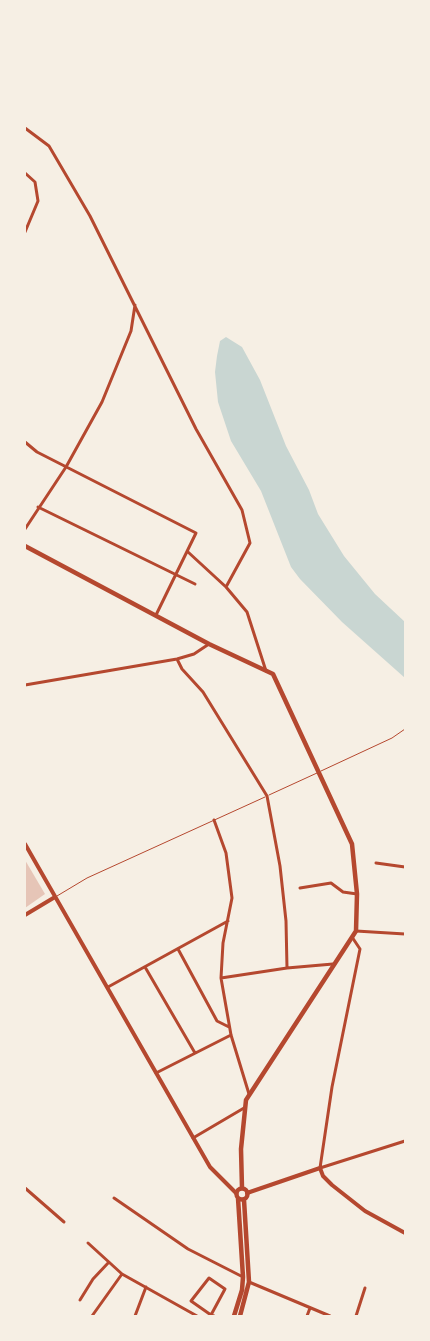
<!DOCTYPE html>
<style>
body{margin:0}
#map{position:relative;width:430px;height:1341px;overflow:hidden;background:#f6efe4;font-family:"Titillium Web",sans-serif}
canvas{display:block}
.frame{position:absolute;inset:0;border:26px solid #f6efe4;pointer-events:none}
</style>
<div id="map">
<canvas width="430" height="1341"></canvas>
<div class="frame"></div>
</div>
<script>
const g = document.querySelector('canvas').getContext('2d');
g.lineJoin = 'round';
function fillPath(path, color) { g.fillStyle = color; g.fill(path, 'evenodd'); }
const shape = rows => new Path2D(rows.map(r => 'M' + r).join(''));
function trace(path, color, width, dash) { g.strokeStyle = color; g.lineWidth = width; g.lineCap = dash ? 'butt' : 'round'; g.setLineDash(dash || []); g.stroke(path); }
const water = shape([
 [226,337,242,347,260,380,286,446,309,490,318,514,344,556,375,594,405,622,405,678,342,622,300,579,291,567,261,491,231,441,218,402,215,372,217,356,220,341]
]);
const building = shape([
 [25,860,45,894,25,908]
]);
const service = shape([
 [321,771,392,738,405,729],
 [269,795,317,773],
 [57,896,87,878,265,797]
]);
const minor = shape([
 [25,128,49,146,90,216,196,429,242,510,250,543,226,587],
 [25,173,35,182,38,201,25,232],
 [25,442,37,452,196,533,156,615],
 [38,507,195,584],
 [25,529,66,467,102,402,131,331,135,305],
 [188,552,226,587,247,612,266,671],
 [177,659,182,669,203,692,267,796,280,866,286,921,287,968],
 [25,685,177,659,194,654,209,644],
 [214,820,226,853,232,898,223,943,221,978,231,1035,249,1094],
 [376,863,405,867],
 [300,888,331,883,343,892,357,894],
 [356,931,405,934],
 [352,937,360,949,332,1087,320,1168,405,1141],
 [178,949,217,1021,229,1027],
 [145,967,195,1053],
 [221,978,287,968,333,964],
 [108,987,228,921],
 [156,1073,231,1035],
 [193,1138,244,1108],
 [25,1188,64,1222],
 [114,1198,188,1249,243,1277],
 [88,1243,122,1274,197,1316],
 [249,1282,330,1316],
 [80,1300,93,1279,109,1262],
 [211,1315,225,1289,209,1278,191,1301,211,1315,214,1316],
 [92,1316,122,1274],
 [135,1316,146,1287],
 [307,1316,310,1308],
 [356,1316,365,1288]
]);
const tertiary = shape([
 [25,844,210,1167,236,1193],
 [25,915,55,897]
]);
const secondary = shape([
 [247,1193,320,1168,323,1176,332,1185,365,1211,405,1233]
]);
const primary = shape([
 [25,546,209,644,273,674,352,844,357,894,356,931,246,1100,241,1149,242,1188],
 '236.5 1194a5.5 5.5 0 1 1 11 0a5.5 5.5 0 1 1-11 0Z',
 [234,1316,242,1290,243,1277,238,1198],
 [240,1316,249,1282,244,1200]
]);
fillPath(water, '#c9d6d2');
fillPath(building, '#e6c5b7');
trace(service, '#b5482f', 1);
trace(minor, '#b5482f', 3);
trace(tertiary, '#b5482f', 4);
trace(secondary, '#b5482f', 4);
trace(primary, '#b5482f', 4.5);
</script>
